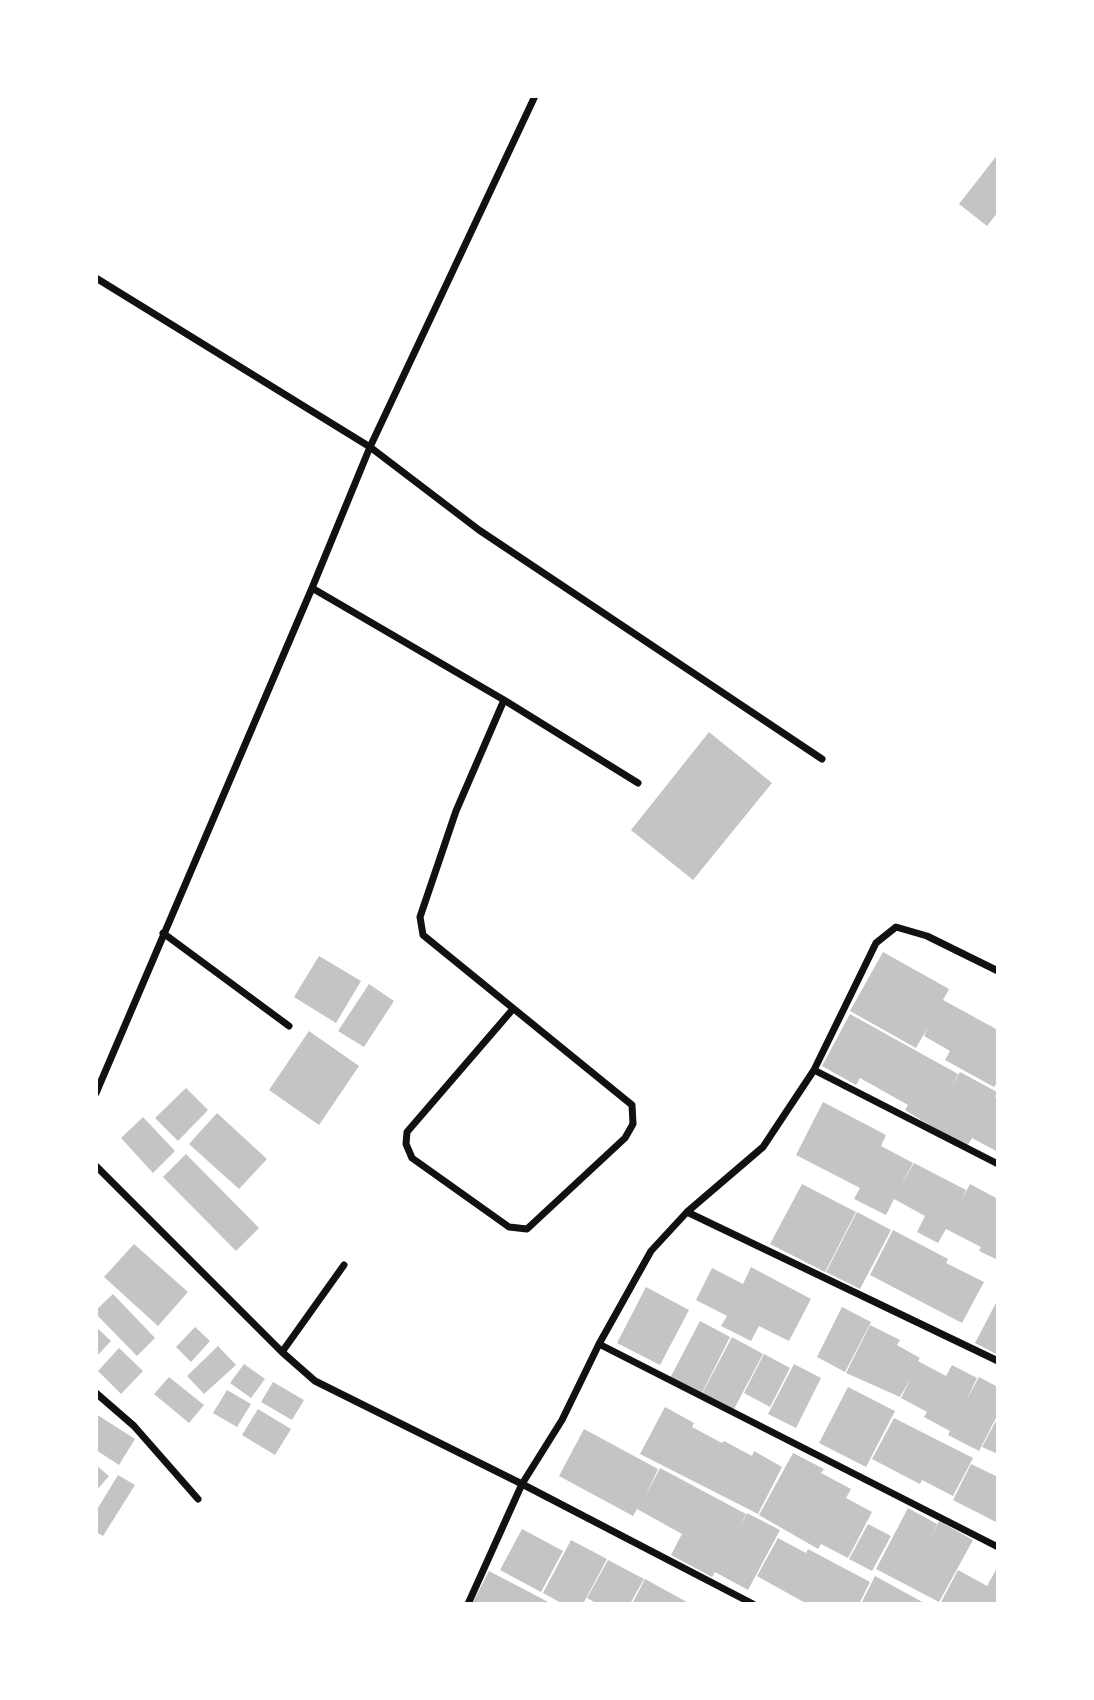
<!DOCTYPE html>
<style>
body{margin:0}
#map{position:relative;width:1094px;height:1700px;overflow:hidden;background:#fff;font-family:Literata,serif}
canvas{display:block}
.frame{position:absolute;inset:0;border:98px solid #fff;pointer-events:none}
</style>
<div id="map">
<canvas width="1094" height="1700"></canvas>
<div class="frame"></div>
</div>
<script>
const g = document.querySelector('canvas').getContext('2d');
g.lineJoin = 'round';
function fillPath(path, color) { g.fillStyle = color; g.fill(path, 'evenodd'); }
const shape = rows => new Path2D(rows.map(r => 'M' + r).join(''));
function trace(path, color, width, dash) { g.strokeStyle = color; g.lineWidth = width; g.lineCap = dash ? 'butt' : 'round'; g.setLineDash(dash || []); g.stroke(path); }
const building = shape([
 [998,154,998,212,987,226,959,204],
 [709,732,772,783,693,880,631,830],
 [883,952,949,989,943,1000,998,1030,998,1081,994,1087,945,1060,950,1051,924,1036,928,1027,916,1048,850,1011],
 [319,956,361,981,336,1023,294,997],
 [369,984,394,1001,364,1047,338,1031],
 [850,1014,958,1074,952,1086,960,1072,997,1092,995,1097,998,1098,998,1152,972,1138,966,1148,905,1110,908,1105,860,1078,856,1085,822,1066],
 [309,1031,359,1066,319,1125,269,1090],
 [186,1088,208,1110,178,1141,155,1118],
 [823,1102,886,1135,881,1146,913,1163,900,1187,914,1163,966,1190,962,1199,970,1184,998,1199,998,1260,979,1251,981,1247,946,1229,938,1243,917,1232,925,1216,894,1199,886,1215,854,1199,860,1188,796,1155],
 [217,1113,267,1159,239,1189,189,1144],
 [143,1117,175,1151,153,1173,121,1138],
 [186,1154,259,1228,236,1251,163,1177],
 [802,1184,856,1212,825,1272,770,1244],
 [857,1212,891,1230,860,1289,826,1272],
 [893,1230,948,1259,946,1263,984,1282,962,1323,870,1275],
 [134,1244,188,1292,158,1326,104,1277],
 [751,1267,811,1299,789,1341,759,1326,751,1341,721,1326,727,1316,696,1300,712,1268,743,1284],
 [646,1287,689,1310,660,1365,617,1343],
 [113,1294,155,1338,137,1356,96,1314,96,1310],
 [998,1299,998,1355,975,1343],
 [842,1307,871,1322,845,1372,817,1357],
 [700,1321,730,1337,701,1395,670,1378],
 [870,1325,900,1340,897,1345,920,1358,918,1361,946,1376,952,1365,977,1378,966,1401,979,1377,998,1387,998,1414,979,1451,948,1435,950,1431,924,1417,927,1412,901,1398,911,1378,900,1397,846,1373],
 [96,1327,111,1341,96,1357],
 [195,1327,210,1341,191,1362,176,1347],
 [732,1337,763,1354,733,1411,702,1394],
 [218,1346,236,1365,204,1394,187,1376],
 [119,1348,143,1371,121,1394,98,1371],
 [764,1354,790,1368,770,1407,744,1393],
 [244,1364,265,1379,251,1398,230,1383],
 [794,1364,821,1378,796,1428,768,1414],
 [169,1377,204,1405,189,1423,154,1394],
 [273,1382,304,1400,292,1420,261,1402],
 [848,1387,895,1411,866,1467,819,1443],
 [227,1390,251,1404,237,1427,213,1413],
 [665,1407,694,1423,692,1427,722,1443,724,1441,752,1456,754,1451,782,1467,758,1514,640,1454],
 [258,1409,291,1429,275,1455,242,1435],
 [96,1414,135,1439,119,1465,96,1450],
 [998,1417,998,1454,982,1447],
 [894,1418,973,1458,953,1496,922,1480,920,1484,872,1459],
 [584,1429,658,1469,645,1497,660,1468,746,1514,739,1529,747,1513,780,1530,748,1590,715,1572,712,1577,671,1555,682,1534,637,1509,633,1516,559,1476],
 [793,1453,824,1469,821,1473,851,1489,846,1498,872,1512,848,1558,821,1544,818,1549,759,1515],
 [971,1464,998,1477,998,1523,953,1500],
 [96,1465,109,1476,96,1491],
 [118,1475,135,1485,103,1536,96,1532,96,1511],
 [908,1508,937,1524,931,1537,939,1521,973,1540,939,1602,876,1569],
 [868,1524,891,1536,872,1571,849,1559],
 [522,1529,563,1551,541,1592,500,1570],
 [778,1538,806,1553,808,1549,870,1582,859,1604,807,1604,757,1576],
 [571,1540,607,1559,583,1604,563,1604,543,1593],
 [608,1560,644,1579,630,1604,598,1604,587,1598],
 [998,1566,998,1604,940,1604,958,1570,987,1586],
 [489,1571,552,1604,472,1604],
 [875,1576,926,1604,861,1604],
 [645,1579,685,1601,690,1604,632,1604]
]);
const minor = shape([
 [96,278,370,447,479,530,822,759],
 [312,588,504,700,638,783],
 [504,700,456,811,420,917,423,935,632,1105,633,1124,625,1138,527,1229,509,1227,412,1158,406,1144,407,1132,513,1009],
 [163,933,289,1026],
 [814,1070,998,1164],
 [96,1093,312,588,370,447,535,96],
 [96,1166,282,1352,315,1381,522,1484,753,1604],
 [687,1212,998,1361],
 [599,1344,998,1547],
 [282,1352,344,1265],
 [96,1393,134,1426,198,1499],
 [468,1604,522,1484,562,1420,599,1344,651,1251,687,1212,763,1147,814,1070,876,943,896,927,927,936,998,971]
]);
fillPath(building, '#c4c4c4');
trace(minor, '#111', 7);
</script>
